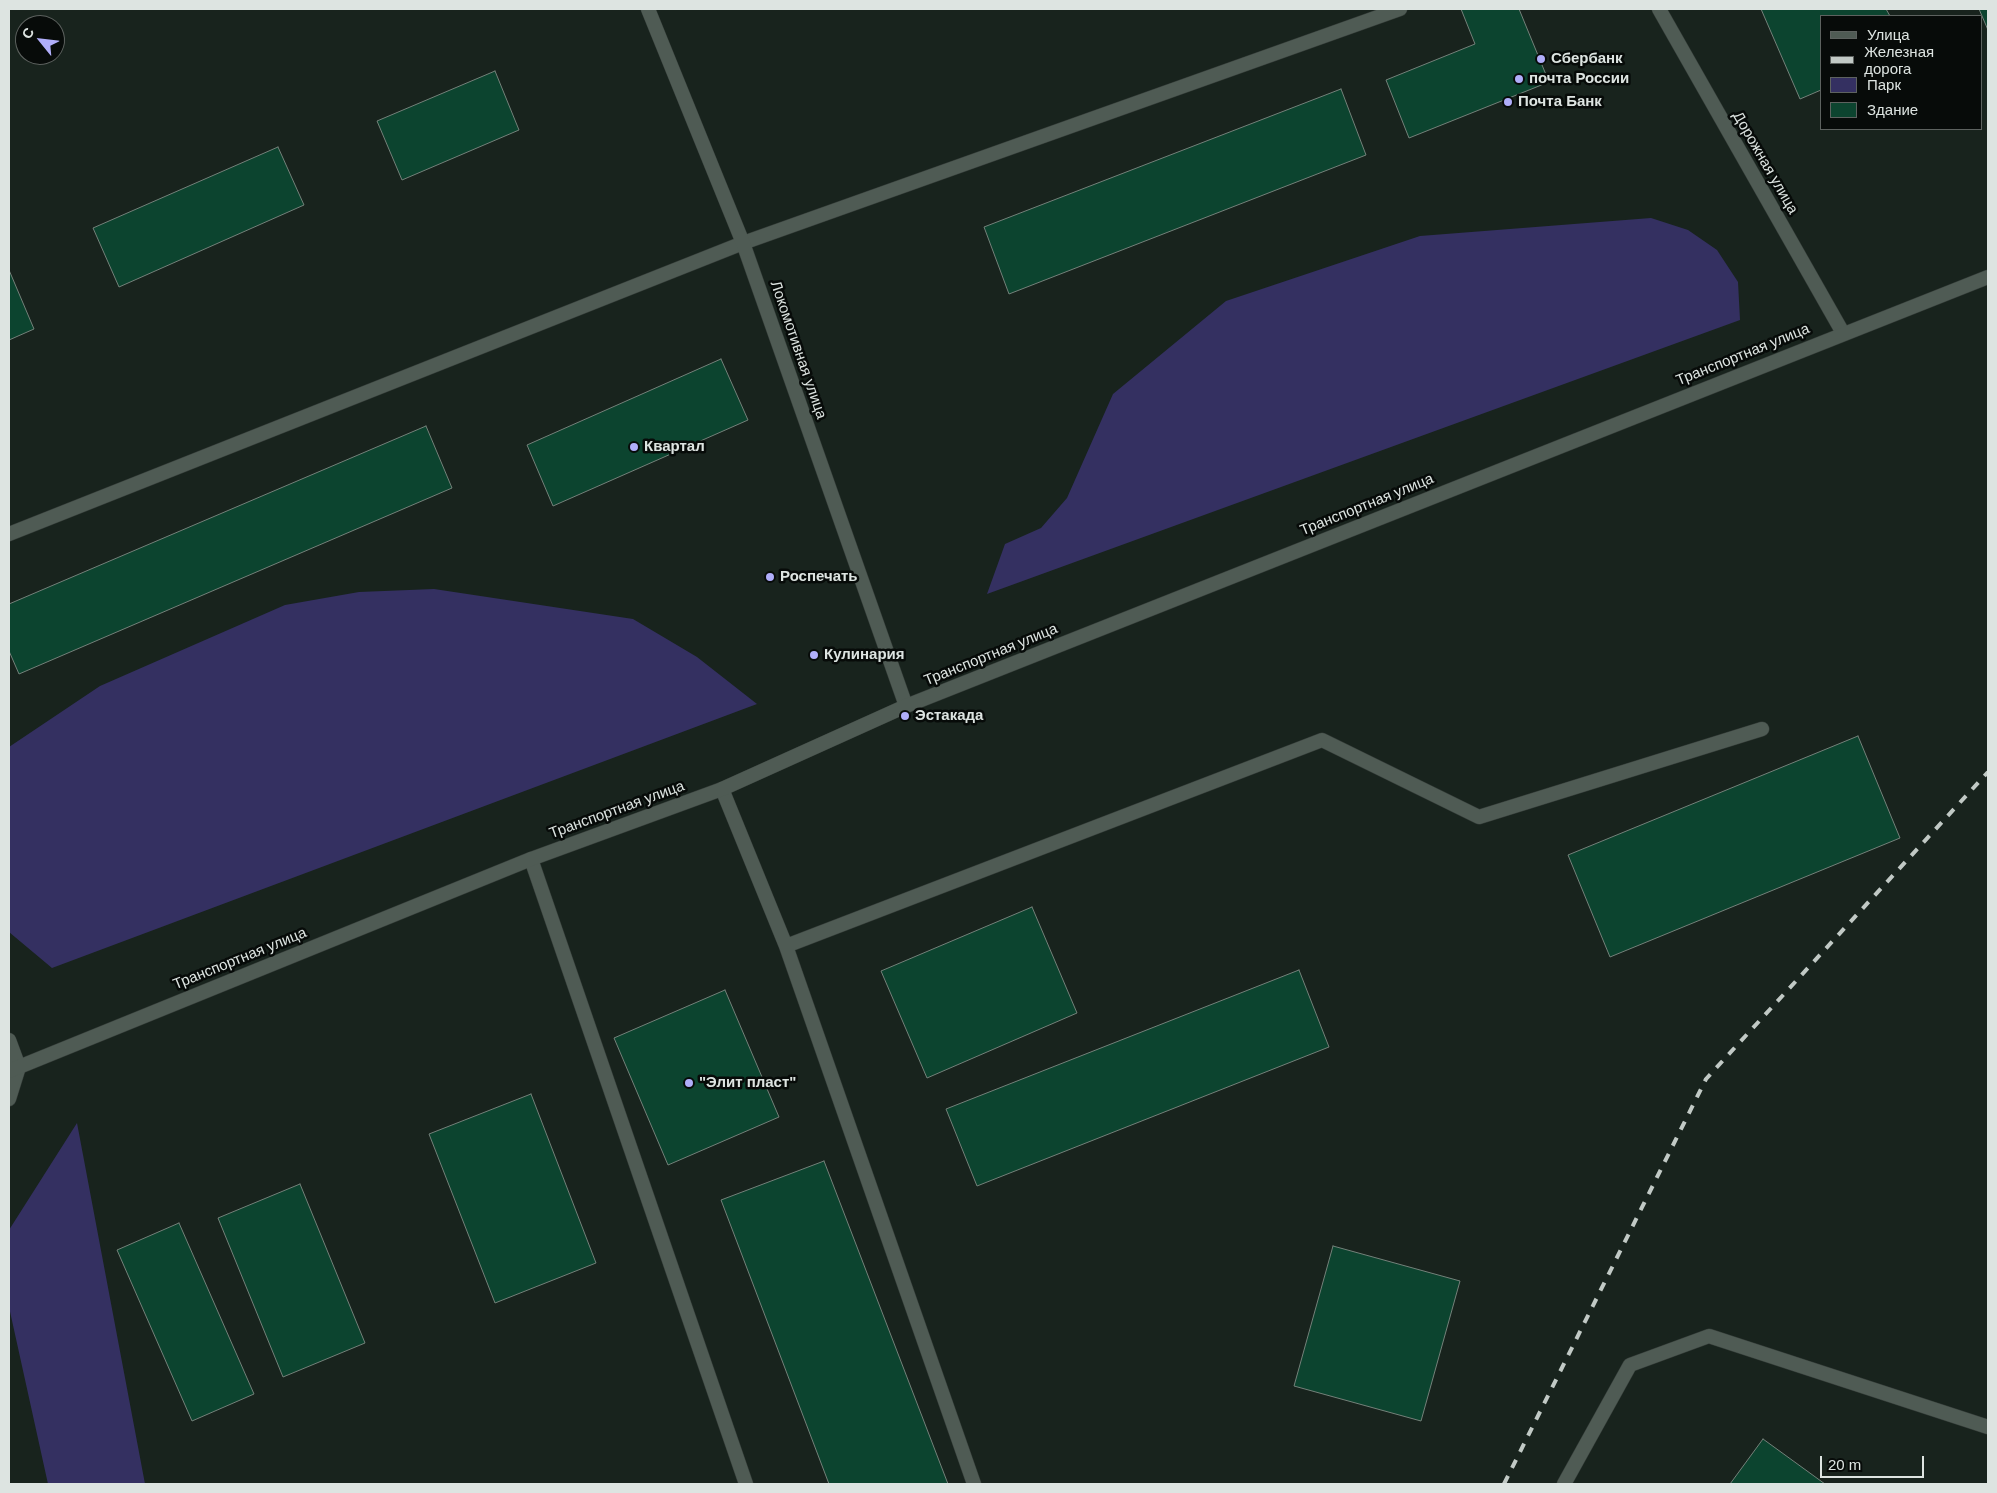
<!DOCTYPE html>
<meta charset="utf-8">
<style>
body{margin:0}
#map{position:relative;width:1997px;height:1493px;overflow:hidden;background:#18231d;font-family:Arial,sans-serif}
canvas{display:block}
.frame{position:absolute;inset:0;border:10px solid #dde4e1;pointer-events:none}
.legend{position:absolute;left:1820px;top:15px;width:162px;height:115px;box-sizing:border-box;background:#070b09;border:1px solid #5d625f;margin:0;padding:6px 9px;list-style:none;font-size:15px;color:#dde4e1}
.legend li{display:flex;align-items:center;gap:10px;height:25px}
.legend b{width:25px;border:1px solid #5d625f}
.north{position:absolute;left:15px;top:15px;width:50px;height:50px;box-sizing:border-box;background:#070b09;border:1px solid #5d625f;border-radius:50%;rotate:299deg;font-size:14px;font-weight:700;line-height:20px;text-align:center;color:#dde4e1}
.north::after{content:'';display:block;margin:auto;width:18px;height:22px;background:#b0aefa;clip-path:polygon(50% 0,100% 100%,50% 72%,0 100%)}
.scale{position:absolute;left:1820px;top:1456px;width:104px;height:22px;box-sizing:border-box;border:2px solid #dde4e1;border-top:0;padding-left:6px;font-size:15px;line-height:18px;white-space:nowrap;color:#dde4e1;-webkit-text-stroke:4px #070b09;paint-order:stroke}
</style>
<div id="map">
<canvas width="1997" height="1493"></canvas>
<div class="frame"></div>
<ul class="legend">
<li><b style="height:6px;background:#4f5b54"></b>Улица</li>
<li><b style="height:6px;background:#c1c9c5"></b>Железная дорога</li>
<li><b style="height:14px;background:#343061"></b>Парк</li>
<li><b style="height:14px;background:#0c442f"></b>Здание</li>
</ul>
<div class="north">С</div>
<div class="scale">20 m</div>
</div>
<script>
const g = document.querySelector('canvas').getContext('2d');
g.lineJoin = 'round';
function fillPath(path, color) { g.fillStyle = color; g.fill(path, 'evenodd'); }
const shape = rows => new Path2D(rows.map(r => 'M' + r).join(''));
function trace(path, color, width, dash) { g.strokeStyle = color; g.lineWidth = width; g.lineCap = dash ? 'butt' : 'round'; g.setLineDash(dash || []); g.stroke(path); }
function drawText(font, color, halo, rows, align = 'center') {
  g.font = font + ' Arial,sans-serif'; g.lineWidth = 5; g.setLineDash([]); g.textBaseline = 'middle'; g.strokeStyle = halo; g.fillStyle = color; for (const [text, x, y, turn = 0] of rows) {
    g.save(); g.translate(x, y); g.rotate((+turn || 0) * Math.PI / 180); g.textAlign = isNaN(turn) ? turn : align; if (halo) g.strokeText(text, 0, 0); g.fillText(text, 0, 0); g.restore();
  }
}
const green = shape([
 [1651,218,1688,230,1717,250,1738,282,1740,320,987,594,1005,544,1041,528,1067,498,1113,394,1226,301,1420,236],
 [434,589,633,619,697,657,757,704,52,968,9,932,9,747,100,686,285,605,359,592],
 [77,1123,145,1484,48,1484,9,1307,9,1230]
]);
const building = shape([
 [1461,9,1519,9,1549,82,1409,138,1386,80,1475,44,1461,9],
 [1761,9,1886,9,1890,16,1821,16,1821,90,1800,99,1761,9],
 [1979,9,1988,9,1988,30,1979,9],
 [495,71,519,130,402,180,377,121,495,71],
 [1341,89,1366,155,1009,294,984,227,1341,89],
 [278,147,304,205,119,287,93,228,278,147],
 [9,270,34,329,9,340,9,270],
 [721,359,748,420,553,506,527,445,721,359],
 [426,426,452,488,19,674,9,651,9,604,426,426],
 [1858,736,1900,838,1610,957,1568,855,1858,736],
 [1032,907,1077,1013,927,1078,881,971,1032,907],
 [1299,970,1329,1047,977,1186,946,1109,1299,970],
 [725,990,779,1117,668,1165,614,1038,725,990],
 [531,1094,596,1263,495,1303,429,1134,531,1094],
 [824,1161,948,1484,829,1484,721,1200,824,1161],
 [300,1184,365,1343,283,1377,218,1218,300,1184],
 [179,1223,254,1394,192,1421,117,1250,179,1223],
 [1333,1246,1460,1281,1421,1421,1294,1386,1333,1246],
 [1763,1439,1825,1484,1730,1484,1763,1439]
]);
const service = shape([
 [9,534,743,243,1400,9],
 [722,789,786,946,974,1484],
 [531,859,746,1484],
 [786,946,1322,740,1479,817,1762,729],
 [9,1099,19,1067],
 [1564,1484,1630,1365,1709,1336,1988,1427]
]);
const minor = shape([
 [648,9,743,243,906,706],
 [1659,9,1843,333],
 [9,1040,19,1067]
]);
const tertiary = shape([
 [9,1071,531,859,722,789,906,706,1988,277]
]);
const rail = shape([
 [1504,1484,1706,1079,1988,772]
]);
const markers = [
 [1541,59,5,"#b0aefa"],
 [1519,79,5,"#b0aefa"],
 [1508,102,5,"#b0aefa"],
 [634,447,5,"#b0aefa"],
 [770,577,5,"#b0aefa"],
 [814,655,5,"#b0aefa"],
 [905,716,5,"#b0aefa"],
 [689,1083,5,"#b0aefa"]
];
const poiNames = [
 ["Сбербанк",1551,59],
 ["почта России",1529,79],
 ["Почта Банк",1518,102],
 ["Квартал",644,447],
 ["Роспечать",780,577],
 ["Кулинария",824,655],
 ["Эстакада",915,716],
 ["\"Элит пласт\"",699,1083]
];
const streetNames = [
 ["Дорожная улица",1765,163,60],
 ["Локомотивная улица",798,350,71],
 ["Транспортная улица",1743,355,-22],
 ["Транспортная улица",1367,505,-22],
 ["Транспортная улица",991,655,-22],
 ["Транспортная улица",617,810,-20],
 ["Транспортная улица",240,959,-22]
];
fillPath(green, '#343061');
fillPath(building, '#0c442f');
trace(building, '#74817a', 1);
trace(service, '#343c38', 15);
trace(minor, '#343c38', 15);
trace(tertiary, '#343c38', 15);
trace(service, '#4f5b54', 14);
trace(minor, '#4f5b54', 14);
trace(tertiary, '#4f5b54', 14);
trace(rail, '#c1c9c5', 4, [9, 9]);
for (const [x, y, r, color] of markers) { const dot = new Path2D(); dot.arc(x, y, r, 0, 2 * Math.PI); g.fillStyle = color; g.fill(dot); trace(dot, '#070b09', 2); }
drawText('bold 15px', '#dde4e1', '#070b09', poiNames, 'left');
drawText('15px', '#dde4e1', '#070b09', streetNames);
</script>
